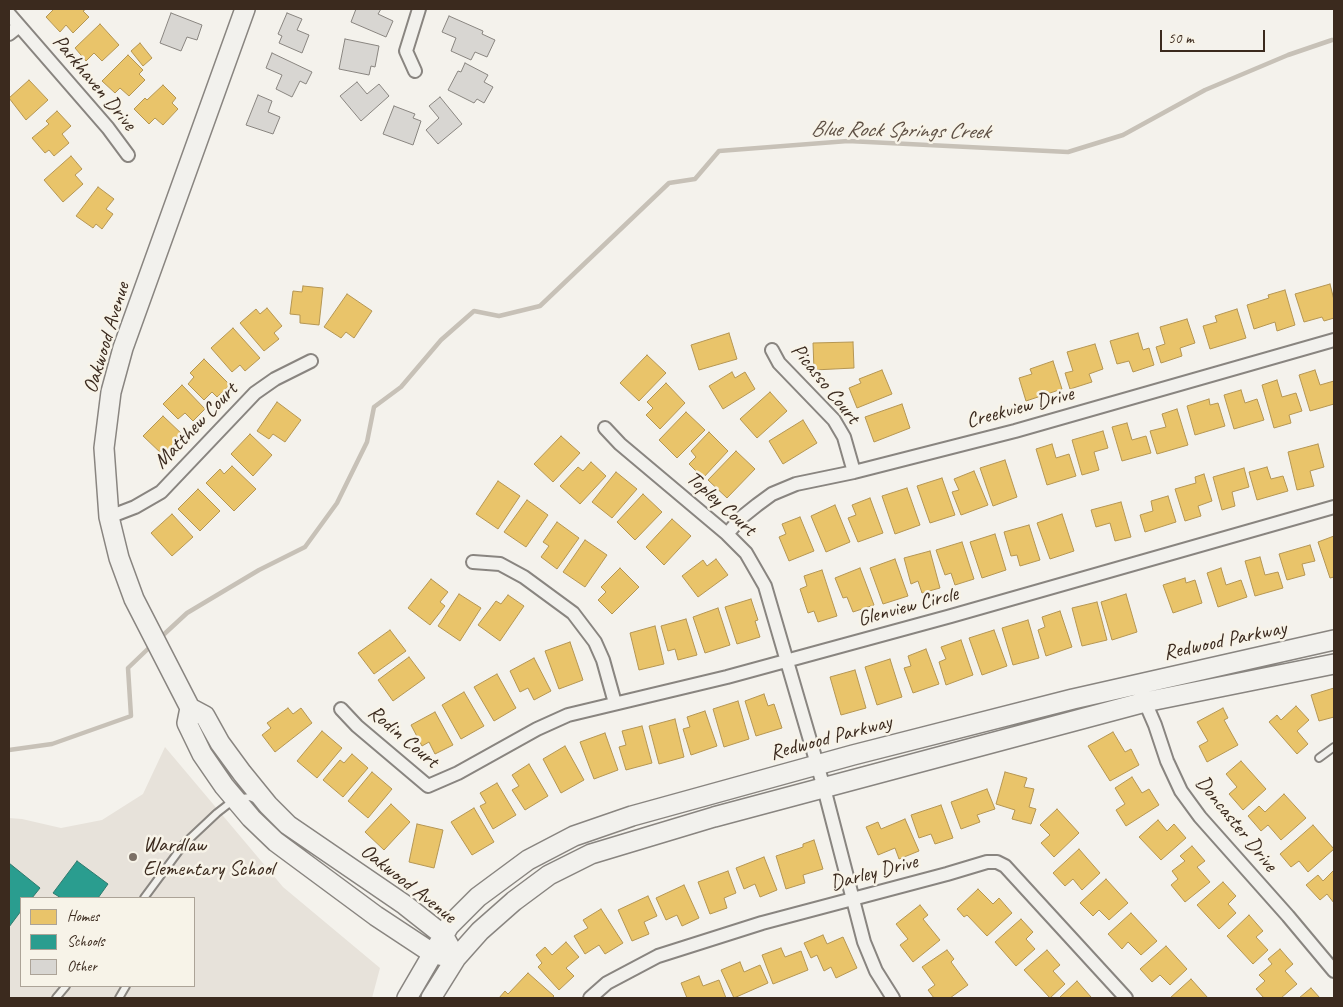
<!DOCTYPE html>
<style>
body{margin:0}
#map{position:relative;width:1343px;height:1007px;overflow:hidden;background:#f4f2ec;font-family:Caveat,sans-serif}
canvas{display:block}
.frame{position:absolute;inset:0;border:10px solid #3b2a1e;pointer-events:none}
.legend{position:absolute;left:20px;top:897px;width:175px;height:90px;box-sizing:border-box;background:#f7f3e8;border:1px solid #aca397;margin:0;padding:6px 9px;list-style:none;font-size:15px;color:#3b2a1e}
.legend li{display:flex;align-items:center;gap:10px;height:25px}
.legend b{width:25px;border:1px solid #aca397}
.scale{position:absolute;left:1160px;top:30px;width:105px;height:22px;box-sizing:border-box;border:2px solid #3b2a1e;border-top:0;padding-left:6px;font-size:15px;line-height:18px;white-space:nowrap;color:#3b2a1e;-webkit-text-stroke:4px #f7f3e8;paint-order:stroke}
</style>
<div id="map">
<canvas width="1343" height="1007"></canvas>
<div class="frame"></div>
<ul class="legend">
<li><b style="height:14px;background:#e9c46a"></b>Homes</li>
<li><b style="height:14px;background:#2a9d8f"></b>Schools</li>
<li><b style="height:14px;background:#d8d6d2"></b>Other</li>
</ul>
<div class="scale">50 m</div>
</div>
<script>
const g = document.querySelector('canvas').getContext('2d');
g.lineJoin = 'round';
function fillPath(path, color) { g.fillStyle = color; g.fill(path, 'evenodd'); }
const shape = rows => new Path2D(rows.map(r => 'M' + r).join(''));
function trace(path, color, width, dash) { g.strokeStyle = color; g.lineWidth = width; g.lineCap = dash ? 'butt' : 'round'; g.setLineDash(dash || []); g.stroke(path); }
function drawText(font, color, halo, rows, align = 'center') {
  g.font = font + ' Caveat,sans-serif'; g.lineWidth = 5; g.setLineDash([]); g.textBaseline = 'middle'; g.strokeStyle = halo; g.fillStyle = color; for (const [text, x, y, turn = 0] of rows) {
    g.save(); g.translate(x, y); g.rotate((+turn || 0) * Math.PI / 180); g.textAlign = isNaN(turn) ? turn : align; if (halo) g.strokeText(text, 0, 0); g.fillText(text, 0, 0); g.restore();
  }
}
const built = shape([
 [165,747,283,887,380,968,372,998,9,998,9,818,22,819,61,828,102,820,143,794],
 [21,898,194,898,194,986,21,986]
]);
const homes = shape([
 [54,9,86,9,83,11,89,17,73,33,66,25,60,32,46,17,54,9],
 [100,24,119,45,102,61,94,53,86,61,75,48,100,24],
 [140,43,152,58,143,66,131,51,140,43],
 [128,55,143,70,139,74,145,80,129,96,120,88,115,93,102,81,128,55],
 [29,80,48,100,26,120,9,98,29,80],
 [163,85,176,98,172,103,178,109,163,125,155,118,149,124,134,109,145,98,147,100,163,85],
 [57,111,71,126,62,134,69,143,54,156,49,150,45,153,32,138,49,124,46,121,57,111],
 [71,156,82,169,75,175,83,184,63,202,44,180,71,156],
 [98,187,114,199,106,209,113,214,102,229,96,224,93,228,76,216,98,187],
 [1330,284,1334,300,1334,318,1324,321,1322,317,1304,322,1295,294,1330,284],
 [303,286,323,288,319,325,300,323,300,315,290,314,293,291,302,292,303,286],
 [1285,290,1295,325,1277,331,1275,322,1254,329,1247,305,1269,298,1268,295,1285,290],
 [347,294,372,311,354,338,346,332,341,338,324,327,347,294],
 [267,308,282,326,274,333,279,339,264,351,240,323,256,309,260,314,267,308],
 [1237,309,1246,338,1210,349,1203,326,1217,322,1215,316,1237,309],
 [1187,319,1195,343,1180,348,1182,356,1161,363,1156,347,1165,344,1160,327,1187,319],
 [233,328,260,358,245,371,240,365,232,372,211,348,233,328],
 [729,333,737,359,699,370,691,345,729,333],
 [1138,333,1143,350,1149,348,1154,365,1133,372,1129,361,1117,364,1110,341,1138,333],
 [853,342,854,368,814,370,813,343,853,342],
 [1095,344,1103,369,1089,374,1092,382,1070,389,1065,373,1073,371,1067,352,1095,344],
 [647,355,666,373,639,401,620,383,647,355],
 [204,359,230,385,217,397,212,392,204,400,188,384,194,377,190,373,204,359],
 [1053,361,1062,389,1026,401,1019,378,1032,374,1030,369,1053,361],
 [882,370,892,394,857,408,849,388,861,383,859,379,882,370],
 [1315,370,1320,385,1334,381,1334,404,1310,411,1299,375,1315,370],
 [732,372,735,378,745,372,755,389,723,409,709,386,732,372],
 [1277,380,1282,397,1296,393,1302,411,1289,415,1291,423,1274,428,1262,385,1277,380],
 [666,383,685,403,660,429,646,415,653,408,647,402,666,383],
 [182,385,205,409,193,421,185,413,178,419,163,404,182,385],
 [1241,390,1245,403,1257,399,1264,420,1234,429,1224,395,1241,390],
 [770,392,787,411,757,438,740,419,770,392],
 [1209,399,1210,405,1218,403,1225,426,1195,435,1187,406,1209,399],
 [277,402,301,420,285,442,273,434,269,439,257,431,277,402],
 [902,404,910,428,874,442,865,417,902,404],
 [1177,409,1188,445,1157,454,1150,431,1166,427,1162,414,1177,409],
 [686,412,705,430,677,458,659,440,686,412],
 [163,416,184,436,164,456,143,436,163,416],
 [803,420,817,443,783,464,769,441,803,420],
 [1127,423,1132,440,1146,436,1151,453,1122,461,1112,427,1127,423],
 [1103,431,1108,448,1094,452,1099,470,1082,475,1072,440,1103,431],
 [709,432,728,451,703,478,689,464,696,457,691,451,709,432],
 [250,434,272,455,253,476,231,454,250,434],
 [561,436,580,453,553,482,534,464,561,436],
 [1052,444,1056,458,1069,454,1076,476,1047,485,1036,449,1052,444],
 [1318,444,1324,467,1310,471,1314,486,1297,490,1288,452,1318,444],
 [736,451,755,469,727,498,708,480,736,451],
 [1005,460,1017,497,993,506,980,468,1005,460],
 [591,462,606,476,580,504,560,486,578,467,583,471,591,462],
 [232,466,256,489,234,511,206,483,220,469,224,474,232,466],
 [1267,467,1271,479,1283,476,1288,491,1257,500,1249,472,1267,467],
 [1244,468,1249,487,1232,492,1235,506,1222,510,1213,477,1244,468],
 [974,471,988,505,961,515,952,492,959,490,954,479,974,471],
 [616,472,637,489,612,518,592,502,616,472],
 [1204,474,1212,501,1198,506,1201,516,1185,521,1175,489,1196,483,1195,477,1204,474],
 [942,478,955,515,930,523,917,486,942,478],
 [498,481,520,496,498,529,476,514,498,481],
 [907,488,920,525,895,534,882,496,907,488],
 [198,489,220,511,200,531,178,509,198,489],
 [643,494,662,512,635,540,617,522,643,494],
 [1168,496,1176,522,1145,532,1140,515,1153,511,1151,501,1168,496],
 [870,498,883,533,858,542,848,518,856,515,852,505,870,498],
 [527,500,548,515,526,547,504,532,527,500],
 [1121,502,1131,537,1115,541,1110,523,1096,527,1091,510,1121,502],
 [835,505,850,542,826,552,811,516,835,505],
 [172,514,193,537,172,556,151,533,172,514],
 [1062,514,1074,551,1050,559,1037,523,1062,514],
 [800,517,814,551,789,561,779,537,786,534,782,524,800,517],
 [672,519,691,536,664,565,646,547,672,519],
 [557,522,579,538,557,569,541,557,549,546,543,542,557,522],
 [1029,525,1040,560,1020,566,1017,555,1011,556,1004,532,1029,525],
 [995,534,1006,570,982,578,970,542,995,534],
 [1334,536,1334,577,1330,578,1318,542,1334,536],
 [585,540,607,555,585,587,563,572,585,540],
 [962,542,974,579,955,585,951,573,945,575,936,550,962,542],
 [1310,545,1315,561,1302,564,1305,575,1287,580,1279,554,1310,545],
 [930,551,940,588,922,593,918,581,911,584,904,558,930,551],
 [1260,557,1265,575,1278,572,1283,588,1255,596,1245,561,1260,557],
 [716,559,728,575,698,597,682,576,703,560,707,566,716,559],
 [895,559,908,596,883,604,870,568,895,559],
 [620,568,639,587,612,614,598,600,606,592,601,587,620,568],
 [860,568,874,605,853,612,847,597,843,598,835,578,860,568],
 [1221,568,1226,585,1241,580,1247,597,1218,607,1207,573,1221,568],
 [822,570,837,616,818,622,814,611,808,613,800,589,807,586,804,576,822,570],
 [1185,578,1186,583,1195,580,1202,603,1173,613,1163,585,1185,578],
 [431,579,448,592,440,602,445,606,430,625,408,608,431,579],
 [459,594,481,608,460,641,438,626,459,594],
 [1126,594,1137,632,1112,640,1101,602,1126,594],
 [508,595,524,606,500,641,478,625,496,601,501,604,508,595],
 [751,599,758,620,755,621,760,637,737,644,725,607,751,599],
 [1097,602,1107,640,1082,646,1072,608,1097,602],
 [718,608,730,645,705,653,693,617,718,608],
 [1060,611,1072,647,1046,656,1038,630,1045,627,1042,617,1060,611],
 [686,619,697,655,678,660,675,649,668,651,661,626,686,619],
 [1028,620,1039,658,1013,665,1002,628,1028,620],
 [655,626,664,664,639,670,630,633,655,626],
 [390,630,406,651,374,674,358,653,390,630],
 [994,630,1007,666,982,675,969,638,994,630],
 [961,640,973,675,946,685,939,662,946,659,941,647,961,640],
 [570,642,583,680,559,689,545,651,570,642],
 [926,649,939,684,913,693,904,668,911,666,908,656,926,649],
 [409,657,425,678,393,701,378,680,409,657],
 [534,658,551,691,534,700,528,688,520,692,510,671,534,658],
 [890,659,902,697,877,705,865,667,890,659],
 [855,670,866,708,841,715,830,677,855,670],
 [497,674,516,708,494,721,474,687,497,674],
 [1334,688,1334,717,1319,721,1311,695,1334,688],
 [464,692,484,726,461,739,442,705,464,692],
 [764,694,768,706,774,704,782,728,756,736,745,701,764,694],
 [738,701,749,739,724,747,713,709,738,701],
 [1296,706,1309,720,1297,731,1308,744,1297,754,1269,722,1277,715,1281,720,1296,706],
 [288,708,293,714,301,708,312,723,275,752,262,735,271,728,267,723,288,708],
 [1223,708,1228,718,1224,720,1238,745,1207,762,1199,746,1208,741,1197,722,1223,708],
 [705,711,717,746,691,755,683,729,690,727,687,717,705,711],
 [435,712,453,745,435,754,429,742,422,746,411,725,435,712],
 [675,719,684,757,659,764,649,726,675,719],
 [642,726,652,763,626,770,619,747,626,745,622,731,642,726],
 [322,731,342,748,317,778,297,761,322,731],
 [1113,732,1125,752,1131,749,1139,765,1110,781,1088,746,1113,732],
 [605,733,618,770,594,779,580,742,605,733],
 [565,746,584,780,561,793,543,759,565,746],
 [352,754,368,768,343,797,323,780,340,760,344,763,352,754],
 [1241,761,1266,789,1243,810,1229,794,1237,787,1226,774,1241,761],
 [529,764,548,796,525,810,512,790,519,786,512,775,529,764],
 [372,772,392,789,368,818,348,801,372,772],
 [1005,772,1027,778,1024,787,1034,789,1029,807,1036,809,1031,824,1012,819,1015,810,996,804,1005,772],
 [1132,777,1142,793,1149,789,1159,805,1126,826,1116,810,1125,804,1115,788,1132,777],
 [497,783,516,815,493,829,480,806,486,803,480,793,497,783],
 [987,789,995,809,977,815,980,822,961,829,951,802,987,789],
 [1284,794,1306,818,1281,840,1268,825,1261,831,1248,816,1259,806,1265,812,1284,794],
 [391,804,410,822,384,850,365,832,391,804],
 [941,805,953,838,935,844,931,834,919,838,911,815,941,805],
 [474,808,494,842,472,855,451,822,474,808],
 [1057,809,1079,833,1054,857,1041,843,1050,835,1040,825,1057,809],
 [905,819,919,851,899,859,895,848,878,855,866,827,878,822,881,829,905,819],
 [1158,820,1167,831,1174,824,1186,838,1161,860,1139,837,1158,820],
 [417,824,443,830,434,868,409,862,417,824],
 [1313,825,1334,849,1308,872,1299,861,1291,867,1280,854,1313,825],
 [814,840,823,869,803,875,805,883,786,889,776,856,803,847,803,844,814,840],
 [1192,846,1205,861,1197,867,1210,882,1185,902,1171,885,1178,879,1172,871,1185,861,1180,856,1192,846],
 [1079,849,1100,873,1082,890,1073,879,1065,886,1053,873,1079,849],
 [764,857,777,890,760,897,755,884,744,889,736,868,764,857],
 [1334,870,1334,903,1327,894,1320,900,1306,885,1318,875,1323,881,1334,870],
 [728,871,736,893,724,898,727,908,710,914,698,882,728,871],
 [1106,879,1128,903,1109,920,1099,910,1093,916,1080,903,1106,879],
 [1223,882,1236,896,1228,904,1236,913,1219,929,1197,905,1223,882],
 [684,885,699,918,682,926,677,915,666,920,656,898,684,885],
 [978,889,993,904,999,898,1012,913,987,936,967,915,964,917,957,909,978,889],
 [648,896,657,916,644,922,649,934,632,941,618,910,648,896],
 [920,905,928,915,923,919,940,940,913,962,900,945,908,939,896,924,920,905],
 [601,909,623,943,605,954,599,945,585,954,574,936,588,928,583,920,601,909],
 [1131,913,1157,941,1141,955,1128,942,1122,949,1108,934,1131,913],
 [1249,915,1263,931,1256,937,1268,950,1253,964,1227,936,1249,915],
 [1021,919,1033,932,1026,939,1035,949,1016,966,995,942,1021,919],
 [823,935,827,944,843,937,857,968,836,978,831,967,824,971,817,955,811,958,804,943,823,935],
 [566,942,579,957,566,968,574,976,559,990,538,967,542,963,536,955,545,947,552,955,566,942],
 [1166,946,1187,969,1170,985,1160,975,1152,982,1140,969,1166,946],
 [781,948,785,957,801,951,808,970,773,984,762,955,781,948],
 [1280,949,1293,964,1285,971,1297,984,1281,998,1264,998,1256,989,1265,981,1259,975,1272,964,1268,959,1280,949],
 [947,950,954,959,951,962,968,985,950,998,934,998,928,990,935,985,922,967,947,950],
 [1047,950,1060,965,1053,971,1065,984,1050,998,1024,970,1047,950],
 [740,962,744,972,760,965,768,983,734,998,721,970,740,962],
 [528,973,554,996,552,998,499,998,505,991,508,994,528,973],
 [699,976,703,986,719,980,726,998,687,998,681,983,699,976],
 [1191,979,1208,998,1170,998,1191,979],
 [1077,981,1091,997,1089,998,1059,998,1077,981],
 [1311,988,1320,998,1299,998,1311,988]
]);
const schools = shape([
 [77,861,108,884,98,898,61,898,53,893,77,861],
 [9,863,40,888,32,898,21,898,21,911,9,927,9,863]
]);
const stream = shape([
 [160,638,187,613,259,570,305,547,337,503,367,442,374,407,401,387,441,340,474,311,499,316,540,306,669,183,695,179,719,151,848,141,1068,152,1123,135,1205,90,1288,55,1332,40,1334,40],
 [9,750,52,744,131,716,128,668,152,645]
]);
const building = shape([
 [356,9,381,9,378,14,393,21,386,37,351,22,356,9],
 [171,13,202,25,197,40,187,37,181,51,160,43,171,13],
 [287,13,302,19,297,30,309,35,302,53,279,43,282,36,278,34,287,13],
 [449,16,483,31,482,34,495,40,487,57,475,52,471,60,451,51,456,38,442,32,449,16],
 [345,39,379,46,375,67,371,66,369,75,339,69,345,39],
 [272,53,312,72,306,84,300,81,292,97,276,89,282,75,266,68,272,53],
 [465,63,488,75,484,82,493,87,484,103,477,99,474,103,448,90,458,71,461,72,465,63],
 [357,82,367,94,379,84,389,96,361,121,340,96,357,82],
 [258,95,272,101,268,112,280,117,273,134,246,125,258,95],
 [440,97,462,124,438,144,426,130,439,118,429,106,440,97],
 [394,106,415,114,413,118,421,121,413,145,383,134,394,106]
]);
const service = shape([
 [1319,758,1334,747],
 [144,898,184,844,217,813,235,799,250,797,257,800],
 [56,998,66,986],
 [119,998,126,986]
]);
const minor = shape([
 [9,14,108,128,128,155],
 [9,34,19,26],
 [415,71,406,51,419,9],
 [772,350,779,363,834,420,844,437,854,472],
 [605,428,620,444,727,534,746,553,765,586,824,788,864,942,876,971,893,998],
 [109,517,135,507,161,492,255,393,275,379,311,361],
 [727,534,742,517,757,505,772,494,796,484,854,472,1015,431,1334,340],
 [473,562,500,564,524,577,573,613,595,642,603,660,615,703],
 [1142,695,1155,725,1167,761,1181,791,1200,817,1288,916,1334,971],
 [341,709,357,726,428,786,458,773,537,729,568,715,727,677,951,616,1334,507],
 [590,998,607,983,658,956,762,923,947,874,987,862,997,862,1005,866,1126,998]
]);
const secondary = shape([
 [245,9,123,348,111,392,104,448,109,517,119,558,134,599,190,708,205,716,220,743,242,773,268,805,288,825,405,905,443,935,456,958],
 [190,708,187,723,202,754,224,786,251,818,276,842,376,916,432,953,444,956],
 [407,998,449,926,478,897,528,860,574,836,632,816,853,755,1073,699,1334,640],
 [431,998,456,958,480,931,514,901,549,875,591,854,714,817,1145,702,1334,664]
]);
const markers = [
 [133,857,5,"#7c7066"]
];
const streetNames = [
 ["Parkhaven Drive",94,83,50],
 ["Oakwood Avenue",107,338,-73],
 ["Picasso Court",825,384,51],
 ["Creekview Drive",1020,408,-15],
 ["Matthew Court",196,426,-46],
 ["Topley Court",721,504,42],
 ["Glenview Circle",908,607,-15],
 ["Redwood Parkway",1225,641,-12],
 ["Rodin Court",403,737,40],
 ["Redwood Parkway",831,738,-15],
 ["Doncaster Drive",1236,824,51],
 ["Darley Drive",874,873,-15],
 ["Oakwood Avenue",408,884,38]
];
const poiNames = [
 ["Wardlaw",143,845],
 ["Elementary School",143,869]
];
const waterNames = [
 ["Blue Rock Springs Creek",900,131,1]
];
fillPath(built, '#e7e2da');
fillPath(homes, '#e9c46a');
trace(homes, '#b59653', 1);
fillPath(schools, '#2a9d8f');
trace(schools, '#2f7a6d', 1);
trace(stream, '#c7c1b7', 4.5);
fillPath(building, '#d8d6d2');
trace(building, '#898580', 1);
trace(service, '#898580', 10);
trace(minor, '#898580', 16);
trace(secondary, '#898580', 22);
trace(service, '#f2f1ed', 6);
trace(minor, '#f2f1ed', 12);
trace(secondary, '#f2f1ed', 19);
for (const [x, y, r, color] of markers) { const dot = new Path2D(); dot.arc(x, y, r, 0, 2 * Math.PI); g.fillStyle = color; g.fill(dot); trace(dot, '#f7f3e8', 2); }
drawText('21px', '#3b2a1e', '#f7f3e8', streetNames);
drawText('21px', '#3b2a1e', '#f7f3e8', poiNames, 'left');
drawText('italic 22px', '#5f5145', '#f7f3e8', waterNames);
</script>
